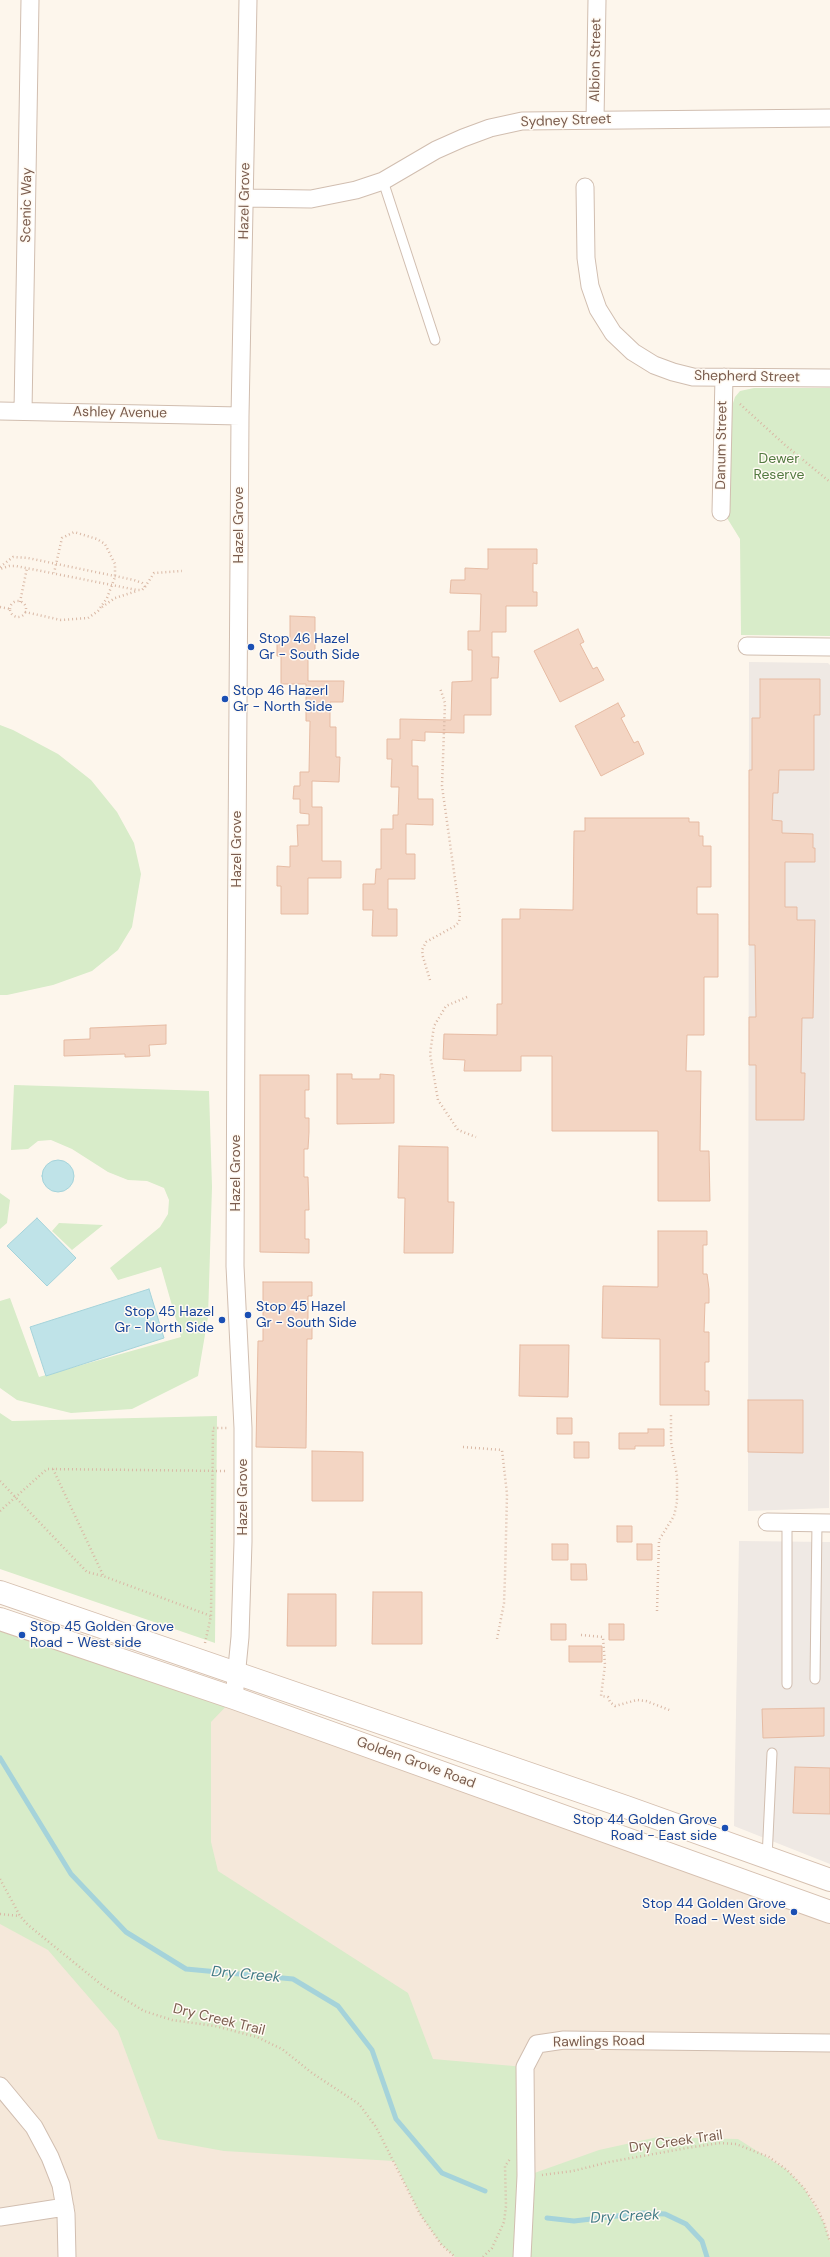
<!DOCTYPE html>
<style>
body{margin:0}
canvas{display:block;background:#fdf6ec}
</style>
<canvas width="830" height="2257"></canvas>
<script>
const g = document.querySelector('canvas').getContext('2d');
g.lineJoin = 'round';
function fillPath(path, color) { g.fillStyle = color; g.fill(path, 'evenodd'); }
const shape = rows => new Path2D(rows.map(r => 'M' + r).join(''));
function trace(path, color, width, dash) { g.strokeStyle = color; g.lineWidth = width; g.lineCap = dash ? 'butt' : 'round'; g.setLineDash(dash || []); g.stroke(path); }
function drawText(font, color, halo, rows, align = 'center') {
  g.font = font + ' "DM Sans",sans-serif'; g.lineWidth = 3; g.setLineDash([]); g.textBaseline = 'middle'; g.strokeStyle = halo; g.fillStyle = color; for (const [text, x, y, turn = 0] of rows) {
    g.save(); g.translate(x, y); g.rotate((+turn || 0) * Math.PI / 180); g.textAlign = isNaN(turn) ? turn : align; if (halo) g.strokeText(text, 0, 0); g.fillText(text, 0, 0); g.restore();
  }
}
const residential = shape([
 [0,1619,830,1912,830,2257,0,2257]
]);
const industrial = shape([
 [749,662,828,663,830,665,829,1508,748,1511],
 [739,1541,830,1542,830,1864,734,1826]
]);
const green = shape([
 [754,388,830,388,830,636,741,635,740,539,727,518,729,415,735,397,740,391],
 [0,725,13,730,58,754,91,780,117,812,134,843,141,874,132,927,118,950,92,971,53,985,7,995,0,995],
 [14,1085,209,1091,212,1187,208,1317,198,1376,132,1409,71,1413,17,1400,0,1388,0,1301,10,1298,39,1377,181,1337,161,1267,118,1280,110,1268,160,1227,168,1214,169,1200,164,1188,147,1181,128,1180,108,1172,72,1149,51,1140,38,1141,28,1149,11,1150],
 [0,1193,10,1200,7,1223,0,1229],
 [59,1223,103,1225,72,1250,52,1231],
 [0,1413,12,1421,217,1416,215,1643,0,1569],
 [0,1619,234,1698,211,1722,211,1842,218,1871,408,1993,433,2059,525,2067,526,2176,599,2150,658,2137,738,2139,787,2170,804,2188,824,2223,830,2242,830,2257,455,2257,441,2244,420,2214,394,2161,224,2151,158,2139,118,2031,48,1950,0,1924]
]);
const water = shape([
 '42 1176a16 16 0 1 1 32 0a16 16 0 1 1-32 0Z',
 [37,1218,76,1258,47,1286,7,1246,37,1218],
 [149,1289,164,1338,46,1376,30,1327,149,1289]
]);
const stream = shape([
 [0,1758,71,1874,126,1932,186,1969,293,1979,338,2006,372,2050,396,2119,442,2173,485,2191],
 [547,2218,574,2221,643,2213,665,2214,686,2224,702,2241,707,2257]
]);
const building = shape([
 [488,549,537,549,537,564,533,563,533,592,537,592,537,606,506,606,506,632,492,632,492,657,499,657,498,678,491,678,491,715,464,715,464,733,425,732,425,741,412,740,412,766,418,766,418,799,433,799,433,825,406,824,406,854,415,854,415,879,388,879,388,909,397,909,397,936,372,936,373,910,363,910,363,884,375,884,376,869,381,869,381,829,393,829,393,815,398,815,399,787,391,787,392,759,387,759,387,739,400,739,400,719,451,720,452,682,472,681,472,650,468,650,468,631,480,631,481,594,450,593,451,580,465,580,465,568,488,569,488,549],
 [290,616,315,617,315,651,308,651,308,681,344,681,343,702,330,702,330,727,336,727,336,757,340,757,339,782,312,781,312,807,322,807,322,861,341,861,341,878,308,878,308,914,281,914,281,886,277,886,277,866,290,867,290,846,298,846,297,825,309,825,309,814,300,813,300,799,293,799,294,786,300,786,300,772,309,772,310,721,306,721,306,684,281,684,281,656,277,656,277,636,290,637,290,616],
 [578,629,584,642,580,644,593,669,597,667,604,680,560,702,534,651,578,629],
 [760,679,820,679,820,715,814,715,814,770,779,770,778,793,773,793,772,820,782,821,782,833,813,834,813,848,815,848,815,862,785,862,785,907,797,907,797,920,815,920,813,1018,802,1018,801,1073,805,1073,804,1120,756,1120,756,1065,749,1065,749,1017,756,1017,755,945,749,945,749,770,752,770,752,718,760,718,760,679],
 [618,703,625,716,621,718,634,743,638,741,644,754,601,776,575,726,618,703],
 [585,818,689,818,689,822,699,822,699,836,703,836,703,846,711,846,711,887,697,887,697,914,718,914,718,977,704,977,704,1035,687,1035,686,1071,701,1071,700,1151,709,1151,710,1201,658,1201,658,1131,552,1131,552,1056,521,1056,521,1071,464,1071,465,1060,443,1059,444,1034,497,1035,497,1004,502,1004,502,919,520,919,520,909,573,910,574,831,585,831,585,818],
 [166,1025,166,1044,149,1045,150,1056,125,1057,125,1054,64,1056,64,1040,90,1039,90,1028,166,1025],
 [337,1074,352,1074,352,1079,380,1079,380,1074,394,1075,394,1123,337,1124,337,1074],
 [260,1075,309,1075,309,1090,305,1090,305,1118,309,1118,309,1132,308,1149,304,1149,304,1177,308,1177,309,1210,305,1210,305,1239,309,1239,309,1253,260,1252,260,1075],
 [399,1146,448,1147,448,1202,454,1202,453,1253,404,1253,405,1198,398,1198,399,1146],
 [658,1231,707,1231,707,1245,703,1245,703,1274,707,1274,709,1289,709,1303,705,1303,704,1332,709,1332,709,1362,705,1362,705,1391,709,1391,709,1405,660,1405,660,1339,602,1338,603,1286,658,1287,658,1231],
 [263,1282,312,1282,312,1296,308,1296,308,1325,312,1325,312,1339,307,1339,306,1448,256,1447,258,1341,263,1341,263,1282],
 [520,1345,569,1345,568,1397,519,1396,520,1345],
 [748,1400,803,1400,803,1453,748,1452,748,1400],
 [557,1418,572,1418,572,1434,557,1434,557,1418],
 [648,1429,664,1429,664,1446,635,1446,635,1449,619,1449,619,1433,648,1433,648,1429],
 [574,1442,589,1442,589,1458,574,1458,574,1442],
 [312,1451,363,1452,363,1501,312,1501,312,1451],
 [617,1526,632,1526,632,1542,617,1542,617,1526],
 [552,1544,568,1544,568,1560,552,1560,552,1544],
 [637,1544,652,1544,652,1560,637,1560,637,1544],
 [571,1564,586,1564,587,1580,571,1580,571,1564],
 [373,1592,422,1592,422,1644,372,1644,373,1592],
 [288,1594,336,1594,336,1646,287,1646,288,1594],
 [551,1624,566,1624,566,1640,551,1640,551,1624],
 [609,1624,624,1624,624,1640,609,1640,609,1624],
 [569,1646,602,1646,602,1662,569,1662,569,1646],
 [824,1708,824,1736,763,1738,762,1709,824,1708],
 [795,1767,830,1768,830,1814,793,1813,795,1767]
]);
const path = shape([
 [740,404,785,445,830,482],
 [0,567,13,557,28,558,134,580,142,583,145,587,142,590,137,590,16,566,9,566,0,569],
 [145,587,154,573,182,571],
 '10 609a8 8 0 1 1 16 0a8 8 0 1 1-16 0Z',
 [20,602,27,568],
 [0,607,10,609],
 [102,607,115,598,137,591],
 [25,612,61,620,88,618,98,611,107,598,115,577,115,564,105,544,97,539,74,532,62,538,54,573],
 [430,980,423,957,422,950,426,942,455,926,459,922,460,915,442,786,445,703,440,688],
 [467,997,446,1006,434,1026,430,1054,438,1100,458,1130,476,1137],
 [463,1447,502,1450,507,1494,505,1577,504,1603,497,1639],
 [53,1469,103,1575],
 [0,1481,87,1572,103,1576,211,1616],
 [0,1511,47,1469,227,1471],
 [657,1611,659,1540,674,1516,677,1502,677,1476,671,1442,671,1415],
 [581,1635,603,1637,605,1665,601,1696,608,1697,610,1702,615,1706,637,1700,646,1701,672,1711],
 [205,1643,211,1616,213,1428,227,1428],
 [0,1879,20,1916,28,1925,103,1986,144,2011,172,2020,215,2026,257,2037,282,2049,312,2073,359,2104,376,2127,420,2214,441,2244,455,2257],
 [0,1914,20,1916],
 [542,2175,573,2171,609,2162,687,2148,720,2143,736,2144,769,2157,787,2170,804,2188,816,2206,824,2223,830,2242],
 [483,2257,492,2248,504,2222,506,2206,505,2166,510,2159]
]);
const service = shape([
 [383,181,435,340],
 [815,1679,817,1523],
 [787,1684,787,1523],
 [767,1858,772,1753]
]);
const minor = shape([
 [595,120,597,0],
 [585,187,586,258,590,286,598,309,613,333,633,352,654,365,673,372,693,377,830,378],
 [245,198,311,199,356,190,383,181,436,150,463,138,490,128,522,121,830,118],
 [0,411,240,416],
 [23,411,30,0],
 [721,512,724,377],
 [747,646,830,647],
 [767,1522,830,1523],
 [234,1698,240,1637,243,1542,243,1428,235,1266,236,994,240,416,248,0],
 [0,2086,34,2127,50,2157,61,2185,66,2214,67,2257],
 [0,2217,65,2207],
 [522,2257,526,2176,525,2067,537,2044,564,2040,830,2043]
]);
const secondary = shape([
 [0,1592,626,1807,830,1880],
 [0,1619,234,1698,830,1912]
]);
const markers = [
 [251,647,4,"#1a4fb4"],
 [225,699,4,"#1a4fb4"],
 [248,1315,4,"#1a4fb4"],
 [222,1320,4,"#1a4fb4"],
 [22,1635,4,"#1a4fb4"],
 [725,1828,4,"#1a4fb4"],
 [794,1912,4,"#1a4fb4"]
];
const streetNames = [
 ["Albion Street",596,60,-89],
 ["Sydney Street",566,121,-2],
 ["Hazel Grove",245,201,-89],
 ["Scenic Way",27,205,-89],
 ["Shepherd Street",747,377,1],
 ["Ashley Avenue",120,413,1],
 ["Danum Street",722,445,-89],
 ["Hazel Grove",239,525,-90],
 ["Hazel Grove",237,849,-90],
 ["Hazel Grove",236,1173,-90],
 ["Hazel Grove",243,1497,-90],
 ["Golden Grove Road",416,1763,20],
 ["Dry Creek Trail",219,2020,14],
 ["Rawlings Road",599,2042,-1],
 ["Dry Creek Trail",676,2142,-8]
];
const parkNames = [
 ["Dewer",779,459],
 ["Reserve",779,475]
];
const transitNames = [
 ["Stop 46 Hazel",259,639],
 ["Gr - South Side",259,655],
 ["Stop 46 Hazerl",233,691],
 ["Gr - North Side",233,707],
 ["Stop 45 Hazel",256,1307],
 ["Gr - South Side",256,1323],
 ["Stop 45 Hazel",214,1312,"right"],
 ["Gr - North Side",214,1328,"right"],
 ["Stop 45 Golden Grove",30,1627],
 ["Road - West side",30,1643],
 ["Stop 44 Golden Grove",717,1820,"right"],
 ["Road - East side",717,1836,"right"],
 ["Stop 44 Golden Grove",786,1904,"right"],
 ["Road - West side",786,1920,"right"]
];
const waterNames = [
 ["Dry Creek",246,1975,5],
 ["Dry Creek",625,2217,-3]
];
fillPath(residential, '#f5e8da');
fillPath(industrial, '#efe9e4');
fillPath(green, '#d8ecc9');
fillPath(water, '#bfe3e8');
trace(water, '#a5d3da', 1);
trace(stream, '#a5d3da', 5);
fillPath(building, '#f3d5c3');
trace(building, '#e6bba3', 1);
trace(service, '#d1beb0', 11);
trace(minor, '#d1beb0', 19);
trace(secondary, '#d6c0b0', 24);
trace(path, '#d9b8a5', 2.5, [1, 3]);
trace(service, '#fff', 9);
trace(minor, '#fff', 17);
trace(secondary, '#fff', 22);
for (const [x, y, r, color] of markers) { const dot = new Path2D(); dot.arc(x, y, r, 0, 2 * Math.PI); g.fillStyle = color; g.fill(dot); trace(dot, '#fffaf3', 1.5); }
drawText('14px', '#7a5c4d', '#fffaf3', streetNames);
drawText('14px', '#537a41', '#fffaf3', parkNames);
drawText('14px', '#164399', '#fffaf3', transitNames, 'left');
drawText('italic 15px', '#437c86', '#fffaf3', waterNames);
</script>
